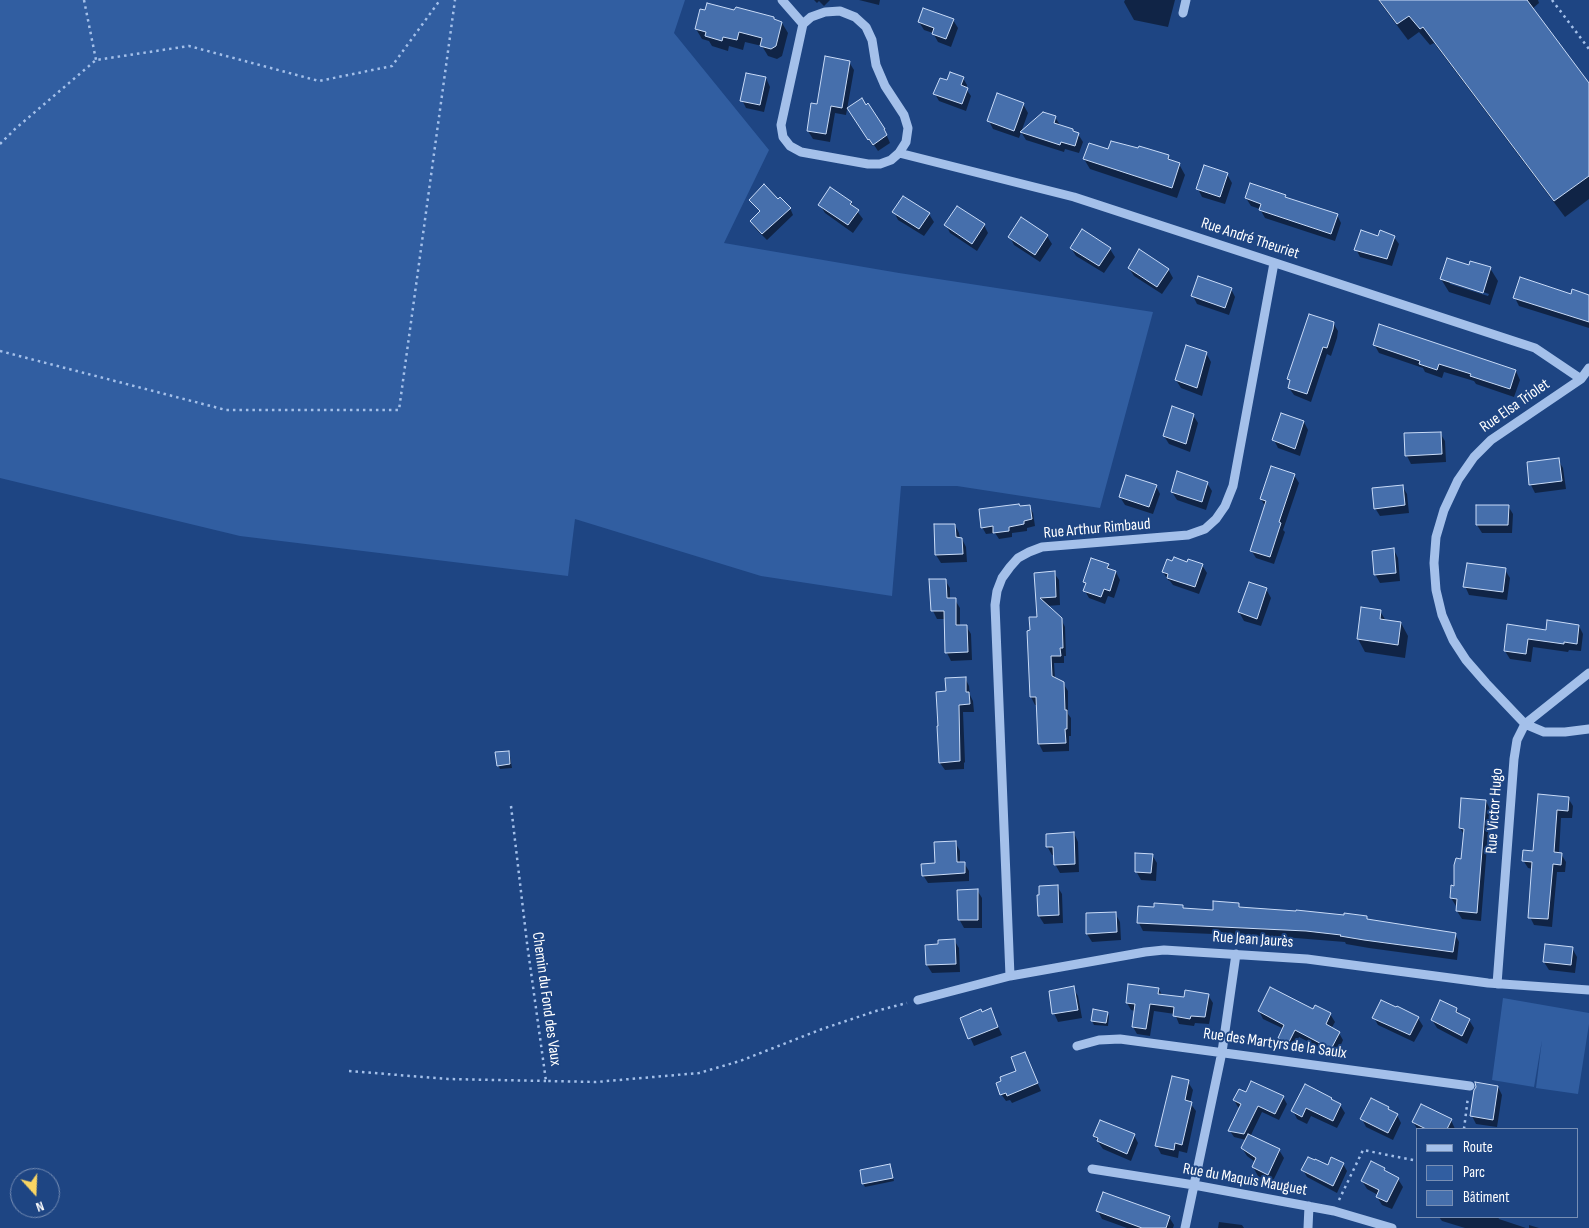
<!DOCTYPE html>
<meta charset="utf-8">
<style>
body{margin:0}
#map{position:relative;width:1589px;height:1228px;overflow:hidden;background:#1e4583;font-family:"Sofia Sans Condensed",sans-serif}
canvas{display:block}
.legend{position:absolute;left:1416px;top:1128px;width:162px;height:90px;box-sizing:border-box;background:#1e4583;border:1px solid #788fb5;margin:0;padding:6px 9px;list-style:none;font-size:15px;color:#fff}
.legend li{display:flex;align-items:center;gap:10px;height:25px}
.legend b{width:25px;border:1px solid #788fb5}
.north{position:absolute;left:10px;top:1168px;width:50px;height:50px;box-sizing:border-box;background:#1e4583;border:1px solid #788fb5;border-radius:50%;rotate:160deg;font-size:14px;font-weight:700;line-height:20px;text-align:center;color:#fff}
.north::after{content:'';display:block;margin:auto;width:18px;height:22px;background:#f9d563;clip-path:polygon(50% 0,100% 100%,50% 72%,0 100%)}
</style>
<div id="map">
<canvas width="1589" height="1228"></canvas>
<ul class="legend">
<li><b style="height:6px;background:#a4c0ea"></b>Route</li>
<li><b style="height:14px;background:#315ea1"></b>Parc</li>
<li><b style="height:14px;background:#466fac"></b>Bâtiment</li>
</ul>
<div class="north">N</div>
</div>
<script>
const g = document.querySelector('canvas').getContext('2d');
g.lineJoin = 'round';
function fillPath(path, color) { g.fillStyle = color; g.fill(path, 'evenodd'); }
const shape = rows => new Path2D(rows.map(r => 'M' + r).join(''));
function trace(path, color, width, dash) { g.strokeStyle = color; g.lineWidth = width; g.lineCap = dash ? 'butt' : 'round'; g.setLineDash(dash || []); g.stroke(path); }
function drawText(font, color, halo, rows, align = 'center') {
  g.font = font + ' "Sofia Sans Condensed",sans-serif'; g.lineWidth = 4; g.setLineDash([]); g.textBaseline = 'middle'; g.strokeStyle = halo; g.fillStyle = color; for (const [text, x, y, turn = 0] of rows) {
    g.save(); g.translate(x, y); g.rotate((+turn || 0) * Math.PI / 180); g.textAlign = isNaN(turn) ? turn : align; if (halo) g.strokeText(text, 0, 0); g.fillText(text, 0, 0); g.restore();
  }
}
const green = shape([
 [0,0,685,0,674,33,769,150,724,243,899,273,1153,312,1100,508,957,486,901,486,892,596,761,576,575,519,568,576,240,536,0,478],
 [1503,998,1589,1013,1589,1024,1578,1094,1536,1088,1542,1040,1534,1087,1492,1080]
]);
const shadow = shape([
 [814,0,830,0,824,6,819,1,817,3],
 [859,0,880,0,879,5],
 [1125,0,1175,0,1168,27,1134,20,1124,2],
 [1378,0,1538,0,1539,3,1532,9,1589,85,1589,199,1565,217,1434,43,1430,45,1419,32,1408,40],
 [953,20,958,28,951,47,938,42,933,33,924,30,919,22],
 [782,23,788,33,782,56,777,59,768,56,762,46,745,42,743,50,729,46,728,51,712,46,709,41,702,39,696,29],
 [849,62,854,70,846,115,835,113,830,142,813,139,808,131,819,106],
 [766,78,770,87,764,112,746,108,742,100],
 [963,78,967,85,966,89,971,96,966,111,939,101,935,94,947,82],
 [1023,104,1028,113,1019,138,993,129,989,121],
 [1043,113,1055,117,1060,125,1078,134,1083,142,1079,153,1065,149,1064,152,1026,140,1021,132],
 [852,115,884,129,890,143,878,151,874,145,873,146],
 [1109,150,1168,156,1171,161,1179,164,1185,175,1177,198,1090,169,1084,159],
 [1227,174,1232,183,1225,204,1202,197,1198,189],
 [1285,196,1287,198,1337,215,1341,223,1335,241,1265,218,1260,209,1251,206,1246,198],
 [751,200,778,200,790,208,793,215,767,240,755,228,751,221,760,212],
 [851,203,863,219,853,233,825,213,820,205],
 [894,212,929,214,934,222,924,236,898,220],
 [946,225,984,225,988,233,977,251,950,233],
 [1047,236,1052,244,1040,262,1014,245,1010,237],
 [1394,237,1399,244,1392,266,1360,257,1356,249,1379,238],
 [1071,248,1110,249,1115,257,1104,273,1076,256],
 [1469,266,1490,268,1498,281,1490,305,1449,292,1441,279],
 [1450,281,1489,294,1488,296,1450,284],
 [1129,268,1168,269,1173,278,1162,294,1134,276],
 [1231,289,1235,297,1229,315,1197,304,1193,296],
 [1571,295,1589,296,1589,328,1519,306,1515,298],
 [1333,323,1338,331,1337,338,1331,356,1327,354,1311,402,1294,395,1289,388,1290,383,1288,379],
 [1380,326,1516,371,1520,380,1514,397,1476,384,1474,381,1444,372,1442,378,1425,372,1423,368,1379,353,1374,344],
 [1206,353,1211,362,1202,396,1181,388,1176,380],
 [1193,415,1198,423,1190,452,1169,444,1164,436],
 [1304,422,1308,430,1300,456,1278,448,1274,440],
 [1440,433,1445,441,1446,462,1411,464,1407,456],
 [1558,460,1563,468,1566,489,1535,493,1531,485],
 [1294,475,1299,483,1283,530,1285,532,1274,564,1256,558,1251,550,1265,506,1261,499],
 [1207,483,1212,491,1206,510,1177,500,1172,492],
 [1156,486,1160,494,1153,514,1125,505,1120,497],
 [1402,486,1407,494,1409,513,1380,516,1375,508],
 [1029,506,1033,513,1035,526,1027,528,1027,531,1012,533,1012,537,999,539,995,533,986,534,982,527,1020,508],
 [1508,506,1513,514,1512,533,1482,533,1477,525],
 [955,525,959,533,960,539,962,539,966,547,967,562,941,563,936,555],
 [1394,550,1398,558,1400,581,1380,583,1375,574],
 [1173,562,1202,565,1207,573,1199,594,1173,585,1170,581,1168,580,1163,572],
 [1108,565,1111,570,1116,572,1120,580,1114,598,1108,596,1105,604,1089,598,1085,591,1086,585,1085,582],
 [1505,570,1510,578,1507,600,1469,595,1465,586],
 [1054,573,1059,580,1060,605,1046,606,1061,619,1065,627,1066,656,1064,656,1064,663,1054,663,1055,679,1063,683,1068,691,1068,714,1071,718,1071,736,1069,736,1069,751,1043,752,1039,744,1038,705,1035,705,1031,697,1031,632,1038,618,1035,574],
 [945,580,950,588,950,600,955,600,960,608,960,626,966,626,971,634,972,660,951,661,947,653,945,619,937,619,933,611],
 [1266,589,1271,598,1261,626,1244,621,1239,612],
 [1380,611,1386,621,1401,623,1408,636,1405,658,1365,652,1358,639],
 [1508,626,1547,631,1579,626,1583,634,1581,651,1569,650,1568,652,1533,647,1531,662,1510,659,1505,651],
 [965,678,969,686,970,695,973,701,974,712,963,712,965,762,964,763,964,769,945,770,940,763,947,693],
 [508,752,510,756,512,768,500,769,498,765],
 [1539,796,1568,798,1573,806,1572,818,1561,818,1559,854,1561,854,1566,862,1565,872,1557,872,1552,927,1534,925,1530,917,1533,869,1528,868,1523,860,1534,852],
 [1486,801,1490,809,1481,921,1462,919,1457,911,1458,906,1456,906,1451,898,1462,860,1464,835,1460,828],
 [1074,833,1078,842,1079,872,1060,873,1055,864,1055,855,1052,855,1047,846],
 [955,842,960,851,960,863,964,863,969,871,969,881,928,883,923,875,936,864],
 [1152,855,1157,863,1156,881,1141,880,1136,871],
 [1057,886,1062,894,1063,923,1044,924,1039,916],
 [977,890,982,898,982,928,964,928,959,919],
 [1238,904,1241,908,1366,918,1368,920,1455,934,1459,942,1457,960,1369,948,1346,944,1345,942,1283,937,1143,931,1139,923,1155,908,1182,906,1184,910,1214,911],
 [1115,913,1120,922,1121,940,1092,942,1087,934],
 [954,940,959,948,960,972,932,973,927,965,926,946,939,945],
 [1572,948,1577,957,1575,973,1549,970,1544,962],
 [1073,988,1078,996,1082,1018,1058,1022,1054,1013],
 [1159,989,1162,995,1185,998,1208,995,1213,1003,1209,1024,1195,1023,1194,1026,1179,1024,1175,1014,1154,1011,1150,1036,1137,1034,1133,1027,1135,1011,1131,1010,1127,1003],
 [1456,1009,1460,1015,1469,1020,1474,1028,1467,1044,1437,1028,1432,1020],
 [990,1010,1002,1035,974,1046,962,1019],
 [1313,1010,1330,1014,1335,1022,1331,1029,1339,1033,1343,1040,1336,1056,1299,1037,1293,1050,1284,1046,1279,1038,1284,1029,1263,1019,1259,1011],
 [1107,1013,1109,1016,1108,1026,1094,1025,1092,1021],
 [1374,1018,1418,1018,1423,1026,1414,1042,1378,1025],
 [1028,1061,1041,1091,1012,1103,1010,1100,1006,1101,1001,1094,1017,1071],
 [1188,1082,1193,1090,1190,1103,1196,1111,1187,1153,1179,1151,1178,1158,1161,1154,1157,1146],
 [1498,1087,1502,1095,1497,1127,1476,1124,1472,1116],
 [1246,1094,1283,1097,1287,1104,1279,1120,1262,1112,1250,1137,1279,1150,1284,1158,1272,1183,1258,1176,1253,1167,1255,1162,1247,1156,1242,1148,1246,1140,1234,1137,1230,1131,1241,1108,1238,1107,1234,1100],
 [1331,1099,1333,1102,1340,1105,1345,1113,1337,1128,1311,1116,1307,1124,1297,1119,1293,1111],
 [1371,1100,1388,1108,1390,1112,1397,1115,1401,1123,1393,1140,1366,1127,1362,1119],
 [1451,1120,1455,1129,1418,1130,1413,1122],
 [1134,1135,1138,1143,1131,1161,1103,1149,1094,1136],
 [1343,1164,1347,1171,1337,1193,1307,1177,1303,1170],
 [889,1165,894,1181,865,1187,863,1183],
 [1384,1169,1387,1173,1398,1179,1403,1187,1392,1209,1382,1205,1377,1197,1378,1195,1367,1189,1362,1181],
 [1098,1211,1169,1217,1174,1225,1173,1228,1127,1228,1102,1219],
 [1439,1217,1498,1217,1499,1219,1526,1228,1465,1228,1442,1221],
 [1219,1222,1242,1225,1244,1228,1218,1228],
 [1529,1225,1539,1228,1529,1228]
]);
const building = shape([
 [1379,0,1527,0,1589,83,1589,176,1554,201,1423,27,1420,29,1409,16,1397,24,1379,0],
 [707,3,734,10,736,7,774,17,774,19,782,22,776,46,771,49,760,46,762,38,739,32,737,40,723,37,722,41,705,36,706,32,695,29,700,9,705,10,707,3],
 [923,8,954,19,946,39,932,34,934,28,918,22,923,8],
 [825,56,850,61,842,108,831,106,826,134,807,131,811,103,817,104,825,56],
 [950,72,964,77,961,85,968,88,962,104,933,94,940,78,947,80,950,72],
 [746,73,766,77,760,105,740,101,746,73],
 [997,93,1024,103,1014,131,987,121,997,93],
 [862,98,866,105,868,103,885,129,884,129,887,135,873,145,869,139,868,140,847,108,862,98],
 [1043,112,1056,116,1054,123,1073,129,1073,131,1079,133,1075,146,1061,142,1060,145,1020,132,1043,112],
 [1111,141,1138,148,1139,146,1169,155,1168,159,1180,163,1172,188,1083,159,1089,143,1108,149,1111,141],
 [1204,165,1228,173,1220,197,1196,189,1204,165],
 [1250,183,1286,195,1285,197,1338,214,1331,234,1259,210,1261,204,1245,198,1250,183],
 [764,184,778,199,780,197,791,208,762,234,750,221,760,211,749,200,764,184],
 [830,187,852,202,850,204,859,210,848,225,818,205,830,187],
 [903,196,930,213,919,229,892,212,903,196],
 [957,206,985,224,972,244,944,225,957,206],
 [1021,217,1048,235,1035,255,1008,237,1021,217],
 [1082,229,1111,248,1099,266,1070,248,1082,229],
 [1361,230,1378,236,1380,230,1395,236,1387,259,1354,250,1361,230],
 [1139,249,1169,269,1157,287,1128,268,1139,249],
 [1447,258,1469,265,1470,261,1491,267,1483,293,1440,279,1447,258],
 [1198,276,1232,288,1225,308,1191,296,1198,276],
 [1520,277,1571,294,1572,289,1589,295,1589,322,1513,298,1520,277],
 [1309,314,1334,322,1333,329,1327,348,1323,347,1307,394,1288,388,1290,380,1287,379,1309,314],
 [1379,324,1516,370,1510,389,1470,376,1471,374,1439,364,1437,370,1419,364,1420,361,1373,345,1379,324],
 [1186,345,1207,352,1197,388,1175,380,1186,345],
 [1172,406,1194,414,1186,444,1163,436,1172,406],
 [1281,413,1304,421,1295,449,1272,440,1281,413],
 [1441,432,1442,454,1405,456,1404,433,1441,432],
 [1559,458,1562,481,1529,485,1527,462,1559,458],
 [1271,466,1295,474,1279,522,1281,523,1270,557,1250,551,1266,501,1260,499,1271,466],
 [1177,471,1208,482,1202,502,1171,492,1177,471],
 [1126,475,1157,485,1149,507,1119,497,1126,475],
 [1403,485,1405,505,1374,509,1372,488,1403,485],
 [1019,504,1020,506,1030,505,1032,519,1024,521,1024,524,1009,527,1009,531,993,533,993,526,981,528,979,509,1019,504],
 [1476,505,1509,505,1508,525,1476,525,1476,505],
 [934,524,955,524,956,537,962,538,963,554,935,555,934,524],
 [1394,548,1396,573,1374,575,1372,551,1394,548],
 [1174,557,1187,562,1188,559,1203,564,1195,587,1167,578,1168,574,1162,572,1167,559,1172,561,1174,557],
 [1091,558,1109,564,1107,568,1116,571,1110,591,1104,589,1101,597,1083,591,1086,583,1083,582,1091,558],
 [1467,563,1506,568,1503,592,1463,587,1467,563],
 [1055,571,1056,597,1040,598,1062,618,1063,648,1060,648,1061,656,1051,656,1052,676,1064,682,1065,710,1067,710,1067,729,1065,729,1066,743,1038,744,1036,697,1030,697,1027,631,1030,630,1029,617,1037,617,1034,573,1055,571],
 [929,579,946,579,947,598,956,598,956,625,967,625,968,652,945,653,944,611,931,611,929,579],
 [1249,582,1267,588,1257,619,1238,612,1249,582],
 [1361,607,1381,610,1380,619,1401,622,1398,645,1357,639,1361,607],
 [1547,620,1579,625,1577,644,1564,642,1564,644,1528,639,1526,654,1504,651,1507,624,1546,630,1547,620],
 [966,677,966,692,969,692,970,704,959,705,960,761,939,763,937,726,938,726,936,692,946,691,945,678,966,677],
 [509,751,510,764,497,766,495,752,509,751],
 [1538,794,1569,797,1568,811,1557,810,1554,852,1562,853,1561,865,1553,864,1548,919,1528,918,1532,862,1522,861,1523,850,1533,851,1538,794],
 [1461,798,1486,800,1477,913,1456,911,1457,899,1450,898,1451,885,1454,886,1454,865,1456,858,1461,859,1464,829,1459,828,1461,798],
 [1074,832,1075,864,1054,865,1053,847,1046,847,1046,834,1074,832],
 [956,841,957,862,965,862,965,873,922,876,921,864,935,863,934,842,956,841],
 [1135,853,1153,854,1151,873,1135,872,1135,853],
 [1058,885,1059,915,1038,916,1037,895,1039,895,1039,886,1058,885],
 [978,889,978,920,958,920,957,890,978,889],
 [1213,901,1239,903,1239,907,1296,911,1296,910,1344,915,1344,913,1367,916,1367,919,1456,933,1453,952,1364,940,1340,936,1341,935,1306,931,1137,923,1138,906,1154,907,1154,903,1183,905,1183,908,1213,910,1213,901],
 [1116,912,1117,932,1086,934,1086,913,1116,912],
 [955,939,956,964,926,965,925,945,938,944,938,940,955,939],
 [1545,944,1573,947,1571,965,1543,962,1545,944],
 [1128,984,1159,988,1158,994,1184,997,1185,990,1209,994,1205,1017,1191,1016,1190,1019,1173,1016,1174,1007,1150,1004,1146,1029,1132,1027,1135,1004,1126,1003,1128,984],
 [1074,986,1078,1010,1052,1014,1049,991,1074,986],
 [1270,987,1313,1009,1315,1005,1331,1013,1326,1024,1340,1032,1331,1049,1295,1030,1288,1044,1278,1038,1284,1025,1258,1011,1270,987],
 [1381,1000,1396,1007,1397,1006,1419,1017,1410,1035,1372,1018,1381,1000],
 [1440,1000,1457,1008,1456,1012,1470,1019,1462,1036,1431,1020,1440,1000],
 [991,1008,998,1027,968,1039,960,1018,981,1009,982,1012,991,1008],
 [1093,1009,1108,1012,1106,1023,1091,1021,1093,1009],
 [1025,1052,1038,1083,1007,1096,1006,1093,1000,1095,996,1083,1001,1081,1000,1077,1016,1071,1011,1057,1025,1052],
 [1172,1076,1189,1080,1185,1100,1192,1102,1182,1145,1175,1143,1174,1150,1155,1146,1172,1076],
 [1251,1081,1284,1096,1275,1114,1258,1106,1244,1134,1228,1131,1241,1104,1233,1100,1239,1089,1246,1092,1251,1081],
 [1475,1082,1498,1086,1493,1120,1470,1116,1474,1090,1476,1087,1475,1082],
 [1305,1084,1332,1098,1331,1099,1341,1104,1333,1121,1306,1108,1302,1117,1291,1111,1305,1084],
 [1371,1098,1389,1107,1388,1109,1398,1114,1388,1133,1360,1119,1371,1098],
 [1421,1104,1452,1119,1447,1129,1426,1129,1412,1122,1421,1104],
 [1100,1120,1135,1134,1127,1154,1097,1141,1098,1138,1093,1136,1100,1120],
 [1248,1134,1280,1149,1268,1175,1252,1167,1256,1158,1241,1148,1248,1134],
 [1308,1157,1315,1160,1315,1159,1328,1165,1331,1157,1344,1163,1333,1186,1301,1170,1308,1157],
 [1371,1161,1385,1168,1384,1170,1399,1178,1387,1202,1376,1197,1379,1190,1361,1181,1371,1161],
 [890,1164,893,1178,862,1184,860,1170,890,1164],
 [1103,1192,1170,1216,1166,1228,1142,1228,1096,1211,1103,1192]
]);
const path = shape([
 [84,0,96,60],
 [1552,0,1589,49],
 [0,144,15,129,96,60,189,46,319,81,392,66,440,0],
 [0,351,226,410,399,410,455,0],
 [511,806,527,943,546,1081,596,1082,699,1073,740,1061,822,1029,876,1011,907,1003],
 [349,1071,448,1079,546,1081],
 [1464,1129,1468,1097],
 [1339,1200,1363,1150,1418,1161]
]);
const minor = shape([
 [782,0,803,24],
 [840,11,855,17,866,27,872,40,876,65,885,86,904,115,908,128,906,142,899,153,891,160,880,164,868,164,801,152,790,146,783,137,781,125,803,24,811,17,825,12,840,11],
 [1183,13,1186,0],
 [899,153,1074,197,1535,348,1581,379],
 [1589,368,1581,379,1491,440,1474,457,1458,480,1444,510,1436,537,1434,563,1436,590,1442,615,1453,640,1466,660,1486,683,1525,724,1544,732,1565,732,1589,729],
 [1010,976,995,605,997,591,1002,578,1010,567,1018,558,1029,552,1042,547,1188,535,1205,529,1216,519,1225,506,1233,486,1274,263],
 [1497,984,1514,759,1517,740,1525,724,1589,673],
 [918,1000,1010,976,1145,952,1164,950,1307,959,1488,983,1589,990],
 [1077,1046,1099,1040,1120,1039,1470,1086],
 [1092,1169,1194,1185,1334,1211,1392,1228],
 [1185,1228,1222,1052,1236,954],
 [1308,1228,1309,1206]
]);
const streetNames = [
 ["Rue André Theuriet",1250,239,18],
 ["Rue Elsa Triolet",1515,406,-35],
 ["Rue Arthur Rimbaud",1097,529,-5],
 ["Rue Victor Hugo",1495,811,-86],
 ["Rue Jean Jaurès",1253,940,4],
 ["Chemin du Fond des Vaux",546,999,82],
 ["Rue des Martyrs de la Saulx",1275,1044,8],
 ["Rue du Maquis Mauguet",1245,1180,10]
];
fillPath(green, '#315ea1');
fillPath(shadow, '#0007');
fillPath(building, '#466fac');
trace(building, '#c9dbf7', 1);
trace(path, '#a4c0ea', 2.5, [2.5, 4]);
trace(minor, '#a4c0ea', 9);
drawText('16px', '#fff', '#1e4583', streetNames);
</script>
